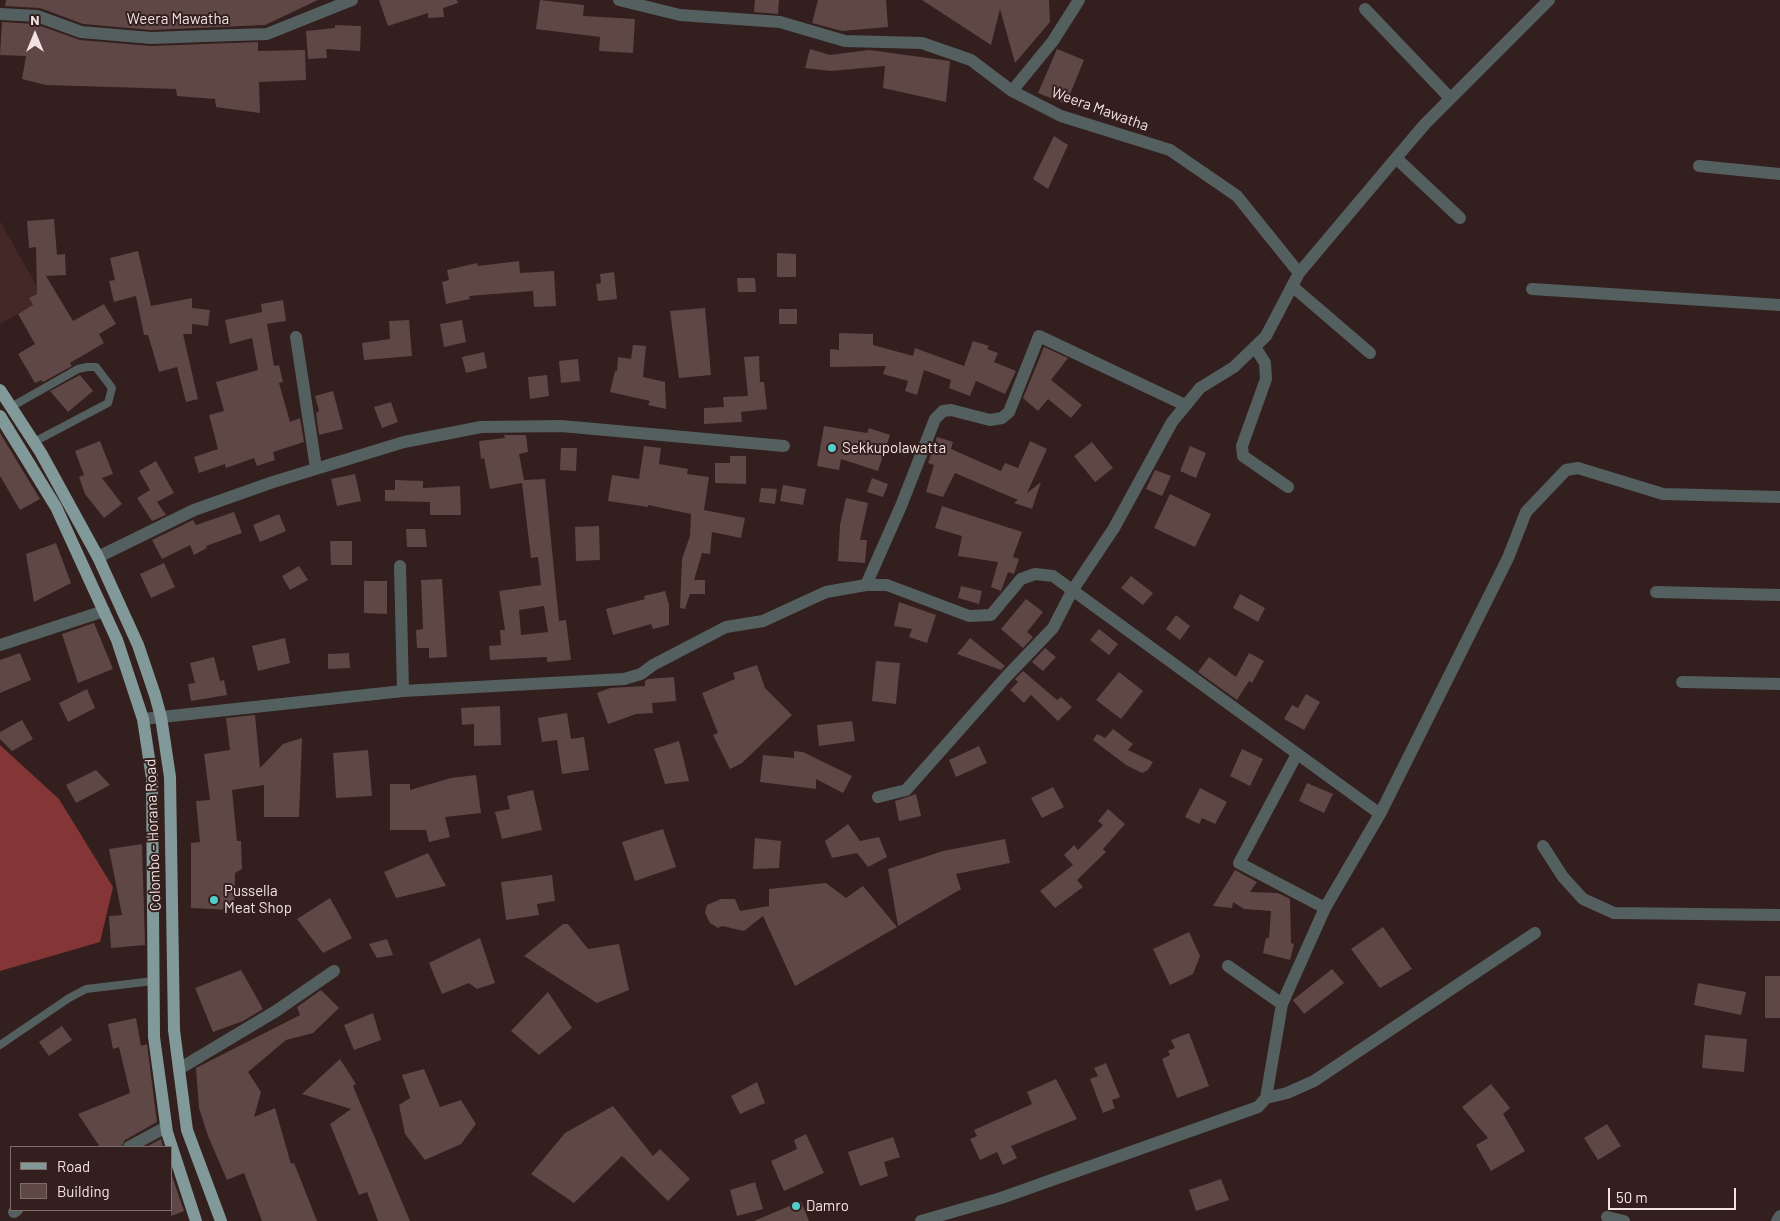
<!DOCTYPE html>
<style>
body{margin:0}
#map{position:relative;width:1780px;height:1221px;overflow:hidden;background:#331f1d;font-family:Barlow,sans-serif}
canvas{display:block}
.legend{position:absolute;left:10px;top:1146px;width:162px;height:65px;box-sizing:border-box;background:#331f1d;border:1px solid #7f6d6c;margin:0;padding:6px 9px;list-style:none;font-size:15px;color:#f2e3e2}
.legend li{display:flex;align-items:center;gap:10px;height:25px}
.legend b{width:25px;border:1px solid #7f6d6c}
.north{position:absolute;left:10px;top:10px;width:50px;height:50px;-webkit-text-stroke:4px #331f1d;paint-order:stroke;rotate:0deg;font-size:14px;font-weight:700;line-height:20px;text-align:center;color:#f2e3e2}
.north::after{content:'';display:block;margin:auto;width:18px;height:22px;background:#f2e3e2;clip-path:polygon(50% 0,100% 100%,50% 72%,0 100%)}
.scale{position:absolute;left:1608px;top:1188px;width:128px;height:22px;box-sizing:border-box;border:2px solid #f2e3e2;border-top:0;padding-left:6px;font-size:15px;line-height:18px;white-space:nowrap;color:#f2e3e2;-webkit-text-stroke:4px #331f1d;paint-order:stroke}
</style>
<div id="map">
<canvas width="1780" height="1221"></canvas>
<ul class="legend">
<li><b style="height:6px;background:#819a99"></b>Road</li>
<li><b style="height:14px;background:#5f4746"></b>Building</li>
</ul>
<div class="north">N</div>
<div class="scale">50 m</div>
</div>
<script>
const g = document.querySelector('canvas').getContext('2d');
g.lineJoin = 'round';
function fillPath(path, color) { g.fillStyle = color; g.fill(path, 'evenodd'); }
const shape = rows => new Path2D(rows.map(r => 'M' + r).join(''));
function trace(path, color, width, dash) { g.strokeStyle = color; g.lineWidth = width; g.lineCap = dash ? 'butt' : 'round'; g.setLineDash(dash || []); g.stroke(path); }
function drawText(font, color, halo, rows, align = 'center') {
  g.font = font + ' Barlow,sans-serif'; g.lineWidth = 4; g.setLineDash([]); g.textBaseline = 'middle'; g.strokeStyle = halo; g.fillStyle = color; for (const [text, x, y, turn = 0] of rows) {
    g.save(); g.translate(x, y); g.rotate((+turn || 0) * Math.PI / 180); g.textAlign = isNaN(turn) ? turn : align; if (halo) g.strokeText(text, 0, 0); g.fillText(text, 0, 0); g.restore();
  }
}
const built = shape([
 [0,221,40,292,29,298,33,305,0,324]
]);
const forest = shape([
 [0,745,59,799,113,887,100,942,0,971]
]);
const building = shape([
 [6,0,318,0,265,25,151,30,83,24,40,8,5,6],
 [379,0,457,0,458,3,443,8,444,17,428,18,428,13,388,26],
 [540,0,584,5,583,16,635,19,633,53,599,51,600,37,536,29],
 [755,0,779,0,778,14,754,12],
 [818,0,886,0,888,27,842,31,812,23],
 [922,0,1049,0,1050,22,1015,63,1000,9,991,45],
 [2,22,35,24,80,40,151,46,258,42,258,51,305,50,306,80,259,82,260,113,216,107,215,99,177,96,176,89,46,85,22,79,26,56,0,55],
 [335,25,361,26,360,51,326,49,327,58,308,59,306,31,335,28],
 [810,49,830,55,869,50,950,61,946,102,883,88,885,66,831,71,805,68],
 [1057,49,1084,60,1066,104,1038,93],
 [1054,136,1068,145,1048,189,1033,179],
 [54,219,57,255,65,254,66,275,46,276,73,321,104,304,116,324,99,334,104,343,70,363,72,366,43,382,41,380,35,383,18,354,35,344,18,314,33,305,29,298,37,294,36,247,29,248,27,221],
 [138,251,151,306,192,298,192,308,210,310,208,326,192,324,192,334,183,334,198,399,186,402,177,367,159,372,148,335,144,335,136,296,114,302,109,281,115,280,110,258],
 [777,253,796,254,796,277,777,277],
 [519,261,520,273,554,271,556,306,534,307,533,291,469,296,470,299,446,304,442,282,449,280,447,270,477,263,478,266],
 [614,272,617,299,598,301,596,284,601,283,600,274],
 [737,278,755,278,756,292,738,292],
 [283,300,286,321,267,324,274,366,279,365,283,382,279,383,290,422,300,418,304,442,273,452,275,460,257,466,254,458,226,468,225,464,199,473,194,457,218,449,209,415,224,411,216,382,258,370,252,338,230,344,225,320,262,312,261,304],
 [705,308,711,375,679,378,670,311],
 [779,309,797,309,797,324,779,324],
 [409,320,412,356,364,360,362,343,390,339,389,321],
 [462,320,466,342,444,347,440,324],
 [839,333,873,334,873,345,913,356,915,348,964,366,973,341,989,346,987,349,998,353,994,362,1016,371,1005,394,976,381,970,396,949,388,951,380,924,370,917,395,905,391,908,381,883,374,886,366,830,367,830,349,839,350],
 [633,345,646,346,643,377,665,382,666,409,648,405,650,401,610,392,615,371,617,371,618,357,631,359],
 [1044,347,1068,358,1051,380,1082,405,1071,418,1048,399,1038,411,1023,398],
 [484,352,487,368,466,373,462,357],
 [759,356,760,382,764,382,767,409,741,412,742,422,704,424,704,408,724,407,723,397,748,396,744,357],
 [578,359,580,381,561,383,559,361],
 [80,375,93,391,68,412,50,391],
 [547,375,549,396,530,399,528,377],
 [333,391,343,429,319,435,316,413,319,411,315,396],
 [391,402,398,422,382,428,374,407],
 [824,426,867,433,869,428,890,435,878,471,841,459,839,470,817,466],
 [0,433,40,499,20,510,0,476],
 [504,435,526,435,528,452,519,454,524,480,545,479,559,621,566,620,571,660,547,662,547,657,490,660,489,646,501,645,500,630,505,630,499,591,541,585,538,557,531,558,522,483,490,489,484,458,481,459,479,441,505,438],
 [544,606,548,632,521,635,519,610],
 [937,437,953,442,951,449,1001,471,1005,463,1018,468,1030,441,1047,449,1027,493,1041,482,1032,509,1014,503,1018,500,955,473,943,497,926,492,934,465,928,463],
 [100,441,113,474,102,478,122,504,104,518,85,494,79,477,84,475,75,451],
 [1092,442,1113,468,1095,482,1074,456],
 [644,446,661,448,659,464,688,469,687,474,709,477,704,510,745,518,741,538,712,532,710,554,702,553,694,580,705,580,705,594,690,594,685,609,680,608,682,559,690,536,691,514,648,505,648,507,608,501,612,475,639,479],
 [1190,446,1206,453,1196,478,1180,471],
 [561,448,577,448,576,471,560,470],
 [730,456,746,456,746,484,715,483,715,463,730,463],
 [156,461,174,493,157,502,166,515,152,521,137,498,150,490,139,471],
 [1155,470,1171,476,1162,496,1146,489],
 [355,474,361,501,337,506,331,479],
 [872,478,888,484,883,497,867,492],
 [395,480,423,481,423,488,460,486,461,515,430,515,430,502,385,501,385,490,395,490],
 [783,485,806,489,803,505,780,501],
 [761,488,777,489,775,504,759,502],
 [1170,494,1211,514,1195,547,1154,528],
 [846,498,868,503,860,540,867,540,865,563,838,561,840,525],
 [942,506,1022,532,1013,557,1019,559,1014,574,1008,572,1001,591,991,587,998,562,958,556,962,536,935,528],
 [234,512,242,533,206,546,207,548,194,555,190,545,162,559,152,540,193,520,196,525],
 [279,514,286,531,260,542,253,525],
 [599,526,600,560,576,561,575,527],
 [406,529,425,529,427,547,407,547],
 [330,541,352,541,352,565,331,565],
 [56,543,71,583,34,602,26,554],
 [164,563,175,587,151,598,140,574],
 [299,566,308,580,290,590,282,576],
 [1131,576,1153,593,1143,605,1121,588],
 [442,579,447,657,429,658,429,648,417,648,416,630,423,629,421,580],
 [364,581,387,581,387,614,364,613],
 [961,586,982,591,979,604,958,598],
 [665,591,669,605,669,625,653,629,651,624,613,635,606,609,645,599,644,596],
 [1240,594,1265,608,1258,622,1233,608],
 [1026,599,1043,612,1027,632,1033,637,1023,648,1001,629],
 [899,602,936,615,927,643,909,637,912,629,894,626],
 [1176,615,1190,626,1180,640,1166,629],
 [94,623,113,669,78,683,62,634],
 [1099,629,1118,644,1109,655,1090,640],
 [285,638,290,663,258,671,252,646],
 [970,638,1005,666,1001,670,957,654],
 [1045,648,1056,657,1043,671,1032,662],
 [20,653,31,680,0,693,0,660],
 [349,653,350,668,328,669,328,654],
 [1249,653,1264,661,1252,683,1249,681,1237,700,1198,672,1209,657,1236,677],
 [214,657,220,681,224,680,227,695,191,701,188,684,195,683,190,663],
 [876,661,900,663,896,704,872,701],
 [757,665,765,688,792,715,742,763,730,769,713,735,718,733,702,693,735,679,733,673],
 [1023,671,1057,700,1061,697,1072,707,1058,721,1031,695,1024,703,1010,690,1018,682,1015,679],
 [1119,672,1143,691,1121,719,1096,700],
 [674,677,676,701,652,703,653,713,636,714,608,724,597,693,610,688,645,686,645,681,648,679],
 [87,689,95,708,68,722,59,703],
 [1306,694,1320,702,1304,730,1284,719,1292,705,1298,708],
 [500,706,501,745,474,746,474,724,462,725,461,708],
 [567,713,571,739,584,737,589,770,562,774,557,740,542,742,538,718],
 [255,715,260,768,283,744,302,738,299,817,264,817,264,785,232,790,237,841,241,841,242,869,235,873,234,910,191,908,191,843,200,842,196,801,210,800,204,754,230,750,226,718],
 [22,720,33,739,12,751,0,739,0,732],
 [852,721,855,741,819,746,817,725],
 [1113,729,1133,744,1128,750,1153,762,1148,770,1142,773,1126,765,1093,740,1097,734,1105,738],
 [679,741,689,781,665,784,654,749],
 [979,746,987,763,956,777,949,760],
 [1242,749,1263,759,1250,786,1230,776],
 [368,750,372,796,336,798,333,753],
 [794,751,803,752,852,776,843,793,816,779,816,789,760,782,763,755,794,758],
 [96,770,110,785,76,803,66,785],
 [476,775,481,813,445,817,450,837,429,842,426,830,390,830,390,784,410,784,410,790,451,778],
 [1307,783,1333,794,1324,813,1299,801],
 [1053,787,1064,807,1042,818,1031,798],
 [1200,788,1227,802,1215,824,1202,818,1199,824,1185,817],
 [533,790,542,830,502,839,495,812,510,809,507,796],
 [916,794,921,816,899,821,895,801],
 [1108,809,1125,824,1103,849,1106,852,1077,880,1083,887,1055,908,1040,891,1073,865,1064,855,1074,845,1078,850,1103,825,1098,821],
 [848,824,860,841,879,837,887,857,868,867,857,853,832,858,825,841],
 [663,829,676,867,635,881,622,842],
 [755,838,781,841,779,868,753,869],
 [1005,839,1010,863,956,874,961,889,898,926,888,869,943,851],
 [142,844,145,945,111,948,109,916,122,915,109,849],
 [428,853,446,886,396,898,384,872],
 [1235,870,1257,882,1250,892,1278,893,1290,899,1291,943,1294,944,1290,960,1263,953,1266,938,1269,938,1271,911,1244,909,1233,902,1232,908,1213,906],
 [552,875,555,901,537,904,539,915,506,920,501,882],
 [826,883,846,898,863,886,897,927,795,986,763,916,744,931,722,926,718,928,710,923,705,913,707,905,721,899,735,899,740,911,769,906,769,889],
 [330,898,352,938,323,953,297,919],
 [563,924,568,924,588,949,619,944,629,990,597,1003,524,956],
 [1383,927,1412,969,1380,988,1351,949],
 [1189,932,1200,956,1193,974,1170,985,1153,949],
 [480,938,495,983,477,989,469,983,442,994,429,963],
 [387,939,393,955,377,958,369,944],
 [1332,969,1344,983,1304,1014,1293,1000],
 [241,970,263,1009,243,1021,213,1032,195,988],
 [1765,976,1780,976,1780,1018,1765,1018],
 [1698,983,1746,992,1741,1015,1694,1005],
 [321,990,339,1008,313,1033,286,1040,248,1072,261,1092,254,1117,275,1108,291,1164,294,1163,317,1221,262,1221,244,1173,227,1180,208,1136,199,1108,196,1068,300,1015,297,1007],
 [548,992,572,1028,539,1055,511,1031],
 [373,1013,381,1040,354,1050,344,1025],
 [136,1018,141,1046,147,1044,157,1122,125,1140,121,1147,100,1147,78,1114,130,1093,119,1047,113,1049,108,1024],
 [62,1026,72,1040,49,1056,39,1042],
 [1189,1033,1209,1086,1177,1098,1162,1059,1170,1055,1168,1051,1175,1048,1171,1040],
 [1705,1035,1747,1039,1744,1072,1702,1068],
 [340,1059,356,1084,353,1086,410,1221,378,1221,367,1192,359,1195,330,1124,351,1109,302,1094],
 [1106,1063,1120,1097,1112,1100,1115,1108,1103,1113,1090,1079,1098,1076,1094,1068],
 [424,1069,440,1107,461,1100,476,1124,461,1144,425,1160,405,1134,399,1105,410,1098,402,1075],
 [1056,1079,1077,1119,1011,1146,1017,1158,1003,1165,997,1152,980,1160,970,1139,977,1136,974,1130,1032,1104,1027,1092],
 [757,1082,765,1103,740,1114,731,1096],
 [1491,1084,1510,1108,1503,1114,1525,1151,1491,1171,1476,1145,1488,1138,1462,1107],
 [613,1106,653,1156,660,1149,690,1179,668,1201,622,1156,574,1203,531,1174,565,1133],
 [1607,1124,1621,1146,1598,1160,1584,1138],
 [806,1134,824,1173,784,1191,771,1161,797,1149,794,1140],
 [893,1137,900,1157,884,1162,888,1176,860,1186,848,1152],
 [161,1139,163,1147,146,1147],
 [171,1173,184,1211,171,1216],
 [1221,1179,1229,1200,1196,1211,1189,1190],
 [755,1182,763,1209,737,1216,730,1190],
 [801,1201,809,1221,754,1221]
]);
const lane = shape([
 [11,407,78,369,87,367,96,367,112,388,108,403,34,442],
 [0,1045,69,998,86,989,153,981]
]);
const street = shape([
 [619,0,680,15,780,22,845,41,922,43,971,60,1012,91,1061,116,1170,150,1237,196,1299,273],
 [1365,9,1450,98],
 [0,14,37,16,81,32,151,38,205,36,267,34,352,0],
 [1012,91,1053,41,1079,0],
 [1396,158,1460,218],
 [1699,166,1780,174],
 [1292,286,1370,353],
 [1532,289,1780,305],
 [296,337,316,468],
 [1255,347,1265,363,1266,379,1242,446,1243,456,1288,487],
 [98,557,194,510,273,482,404,442,481,427,561,426,784,446],
 [400,566,403,691],
 [866,585,901,506,935,419,943,411,951,410,990,420,1002,418,1009,412,1039,336,1185,405],
 [1656,592,1780,595],
 [0,645,104,611],
 [1682,682,1780,684],
 [143,719,403,691,624,679,641,674,653,665,726,627,763,621,826,592,866,585,887,585,969,616,991,615,1021,579,1035,574,1053,576,1380,814],
 [1297,754,1239,863,1325,908],
 [878,797,906,790,1007,676,1053,628,1072,591,1114,528,1172,422,1200,388,1234,367,1266,336,1299,273,1396,158,1425,124,1549,0],
 [1543,846,1563,877,1583,899,1614,913,1780,915],
 [1228,966,1282,1004],
 [179,1069,276,1011,334,971],
 [1266,1098,1287,1093,1314,1081,1535,933],
 [129,1147,166,1127],
 [14,1212,17,1210],
 [1607,1217,1624,1221],
 [921,1221,1001,1198,1258,1107,1266,1098,1282,1004,1325,908,1380,814,1508,558,1526,512,1566,470,1578,468,1663,494,1780,497],
 [1777,1221,1780,1216]
]);
const primary = shape([
 [0,390,41,453,98,557,138,645,155,695,161,717,170,777,174,1030,179,1069,187,1130,221,1221],
 [0,416,56,507,117,640,143,719,152,778,154,1037,167,1132,196,1221]
]);
const markers = [
 [832,448,5,"#52cdcc"],
 [214,900,5,"#52cdcc"],
 [796,1206,5,"#52cdcc"]
];
const streetNames = [
 ["Weera Mawatha",178,19],
 ["Weera Mawatha",1100,109,20],
 ["Colombo - Horana Road",153,835,-92]
];
const poiNames = [
 ["Sekkupolawatta",842,448],
 ["Pussella",224,891],
 ["Meat Shop",224,908],
 ["Damro",806,1206]
];
fillPath(built, '#432826');
fillPath(forest, '#833635');
fillPath(building, '#5f4746');
trace(lane, '#545f5f', 8);
trace(street, '#545f5f', 12);
trace(primary, '#819a99', 12);
for (const [x, y, r, color] of markers) { const dot = new Path2D(); dot.arc(x, y, r, 0, 2 * Math.PI); g.fillStyle = color; g.fill(dot); trace(dot, '#331f1d', 2); }
drawText('15px', '#f2e3e2', '#331f1d', streetNames);
drawText('15px', '#f2e3e2', '#331f1d', poiNames, 'left');
</script>
